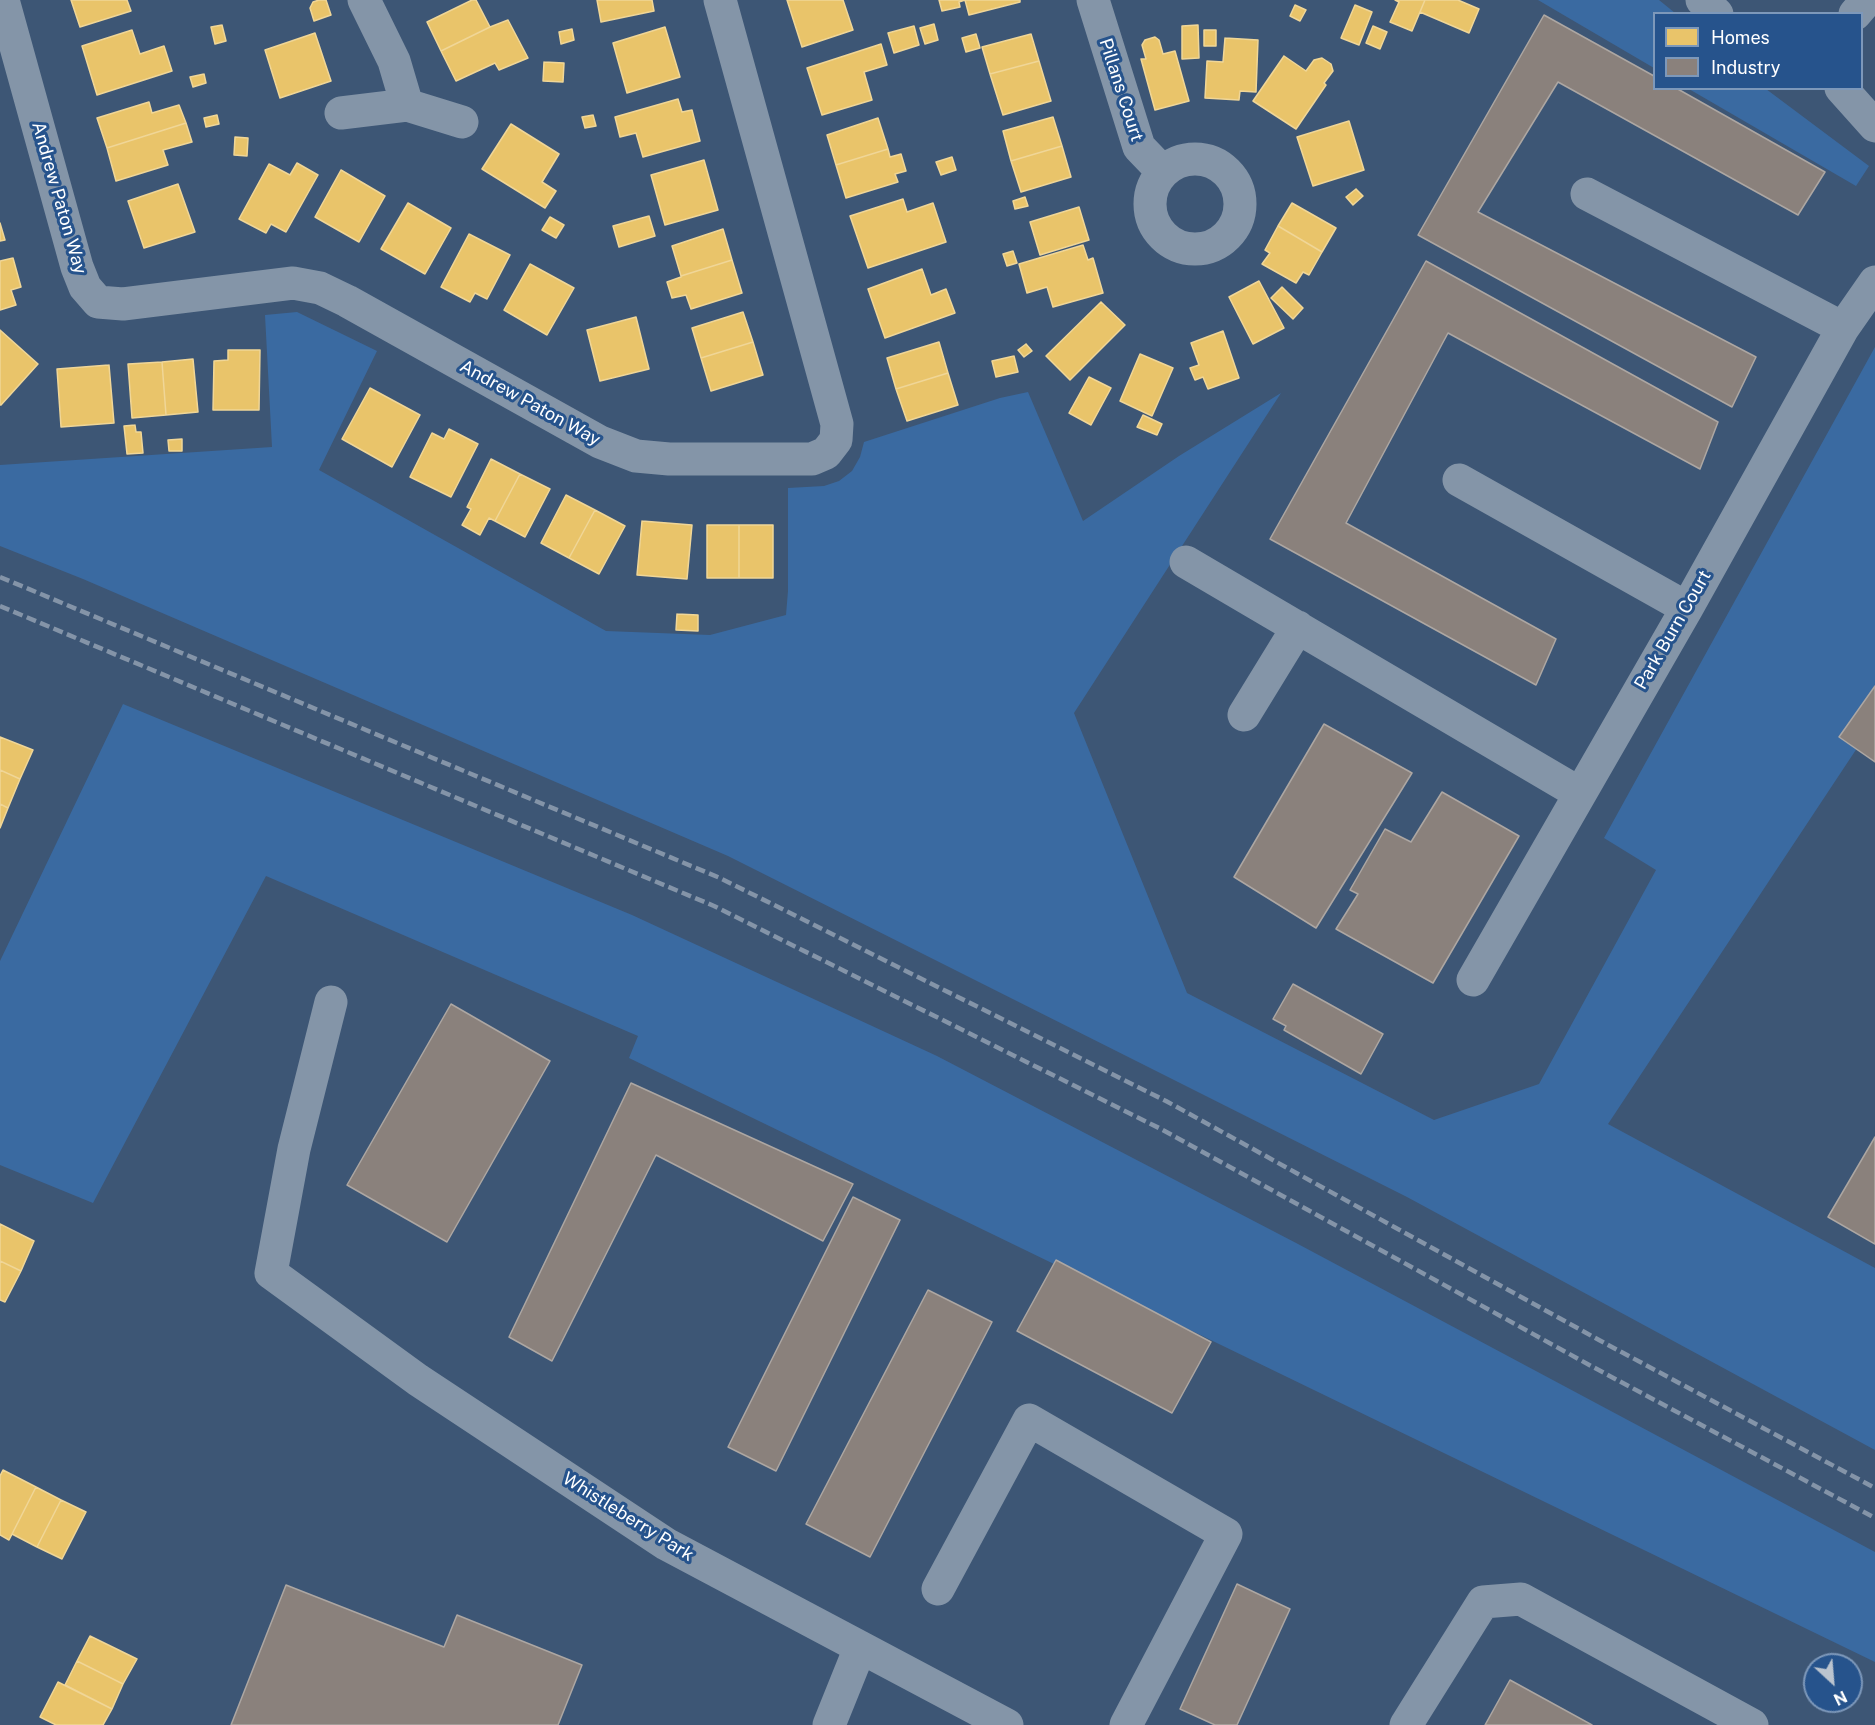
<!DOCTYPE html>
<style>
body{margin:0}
#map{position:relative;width:1875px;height:1725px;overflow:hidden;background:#3d5675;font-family:"Public Sans",sans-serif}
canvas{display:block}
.legend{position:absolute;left:1653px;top:12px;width:210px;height:78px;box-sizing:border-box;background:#26538c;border:2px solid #7d98ba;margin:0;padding:8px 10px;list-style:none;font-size:18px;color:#fff}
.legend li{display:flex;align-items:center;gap:12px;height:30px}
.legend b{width:30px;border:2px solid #7d98ba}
.north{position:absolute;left:1803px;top:1653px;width:60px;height:60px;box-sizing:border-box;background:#26538c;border:2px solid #7d98ba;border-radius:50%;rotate:154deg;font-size:16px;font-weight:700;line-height:24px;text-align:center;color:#fff}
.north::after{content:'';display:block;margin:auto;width:21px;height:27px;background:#bbc4cf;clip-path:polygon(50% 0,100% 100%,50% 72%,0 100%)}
</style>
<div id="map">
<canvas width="1875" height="1725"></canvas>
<ul class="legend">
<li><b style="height:16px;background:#e9c46a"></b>Homes</li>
<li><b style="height:16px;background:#8a817c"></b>Industry</li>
</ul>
<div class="north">N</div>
</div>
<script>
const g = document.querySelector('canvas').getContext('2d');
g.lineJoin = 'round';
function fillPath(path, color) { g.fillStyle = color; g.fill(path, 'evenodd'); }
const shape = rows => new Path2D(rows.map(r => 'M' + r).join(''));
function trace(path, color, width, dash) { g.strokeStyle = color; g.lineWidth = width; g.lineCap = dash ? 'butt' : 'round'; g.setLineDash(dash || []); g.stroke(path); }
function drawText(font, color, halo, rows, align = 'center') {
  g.font = font + ' "Public Sans",sans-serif'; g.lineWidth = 6; g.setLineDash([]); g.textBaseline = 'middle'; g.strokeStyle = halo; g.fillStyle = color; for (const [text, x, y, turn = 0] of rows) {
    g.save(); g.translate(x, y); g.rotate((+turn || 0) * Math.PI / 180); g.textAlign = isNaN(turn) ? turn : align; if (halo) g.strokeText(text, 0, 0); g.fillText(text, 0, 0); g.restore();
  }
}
const green = shape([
 [1538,0,1659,0,1675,13,1654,14,1654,68],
 [1689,89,1766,89,1869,166,1856,186],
 [297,312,377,351,319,470,606,631,710,635,786,615,788,591,788,488,824,486,839,481,852,471,860,457,864,442,1000,398,1028,392,1083,521,1179,456,1281,393,1074,713,1187,993,1434,1120,1539,1084,1656,870,1604,838,1875,347,1875,721,1608,1124,1875,1268,1875,1450,1407,1197,728,856,83,579,0,546,0,465,272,447,265,315],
 [123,704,632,915,937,1056,1298,1244,1875,1552,1875,1662,629,1058,638,1036,266,876,93,1203,0,1165,0,961]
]);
const homes = shape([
 [71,0,127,0,131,11,80,27,71,0],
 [319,0,326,0,331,15,314,21,310,8,313,2,319,0],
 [472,0,476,0,490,27,441,51,427,22,472,0],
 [597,0,652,0,654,11,601,22,597,0],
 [787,0,843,0,853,30,802,47,787,0],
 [939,0,965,0,959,2,960,7,942,11,939,0],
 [965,0,1020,0,1020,2,969,15,965,0],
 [1395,0,1425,0,1412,31,1390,22,1399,2,1395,0],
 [1425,0,1458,0,1479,9,1469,33,1420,12,1425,0],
 [1295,5,1306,10,1300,21,1290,16,1295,5],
 [1355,5,1372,12,1359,45,1341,38,1355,5],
 [508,20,528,58,499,70,495,63,456,81,441,51,490,27,508,20],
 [934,24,938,40,925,44,920,28,934,24],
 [222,25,226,41,215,44,211,27,222,25],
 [1198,25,1199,58,1182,59,1182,26,1198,25],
 [914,26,919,45,894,53,888,33,914,26],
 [1373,26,1387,32,1380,49,1366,43,1373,26],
 [665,27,680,77,627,93,613,43,665,27],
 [572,29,574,40,561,44,559,32,572,29],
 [132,30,140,54,164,46,172,71,97,95,82,46,132,30],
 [1204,30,1216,30,1216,46,1204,46,1204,30],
 [315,33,331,81,280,98,265,50,315,33],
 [976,34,980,48,966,52,962,38,976,34],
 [1031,34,1039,61,990,74,982,47,1031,34],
 [1155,37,1159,40,1163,54,1175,51,1189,101,1155,110,1141,59,1146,59,1142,45,1145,40,1155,37],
 [1225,38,1258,40,1256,92,1240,91,1239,100,1205,98,1207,61,1223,62,1225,38],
 [881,44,887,65,864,72,872,100,822,115,807,68,881,44],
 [1284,56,1306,71,1314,60,1322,58,1331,64,1333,71,1324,83,1326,85,1296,129,1253,101,1284,56],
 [1039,61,1051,101,1003,115,990,74,1039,61],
 [544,62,564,63,563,82,543,81,544,62],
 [204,74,206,83,193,87,190,77,204,74],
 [678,99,682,112,692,110,700,141,643,157,636,133,620,137,615,117,678,99],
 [149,102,152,113,179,105,186,123,107,148,97,118,149,102],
 [217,115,219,124,206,127,204,118,217,115],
 [593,115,596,126,585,128,582,117,593,115],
 [1053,117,1062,146,1011,161,1003,131,1053,117],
 [878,118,888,149,836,165,827,135,878,118],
 [1349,121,1364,170,1313,186,1297,137,1349,121],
 [186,123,192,142,163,150,168,165,116,181,107,148,186,123],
 [511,124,559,154,542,182,556,191,545,208,482,169,511,124],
 [235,137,248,138,247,156,234,155,235,137],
 [1062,146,1071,177,1021,192,1011,161,1062,146],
 [888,149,890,157,901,154,906,171,895,174,898,182,846,198,836,165,888,149],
 [952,157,956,170,941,175,936,162,952,157],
 [704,160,718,210,665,225,651,175,704,160],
 [297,163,318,175,286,232,271,224,266,233,239,219,269,164,290,175,297,163],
 [341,170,385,196,359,242,315,217,341,170],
 [178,184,195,232,144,248,128,201,178,184],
 [1356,189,1363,196,1353,205,1346,197,1356,189],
 [1025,197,1028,206,1015,209,1013,201,1025,197],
 [903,199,907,212,933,203,946,242,868,268,850,216,903,199],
 [408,203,451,228,425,274,381,249,408,203],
 [1292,203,1336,228,1322,252,1278,226,1292,203],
 [1079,207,1089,240,1040,255,1030,222,1079,207],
 [649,216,655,236,619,247,613,226,649,216],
 [550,217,564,225,556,238,542,230,550,217],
 [0,223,5,240,0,241,0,223],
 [1278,226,1322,252,1309,275,1303,272,1296,283,1262,264,1270,253,1265,250,1278,226],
 [723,229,732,260,681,276,672,246,723,229],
 [469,234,510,255,487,299,475,293,470,302,441,287,469,234],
 [1083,245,1088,260,1093,258,1103,293,1053,307,1047,287,1027,293,1019,264,1083,245],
 [1013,251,1017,263,1007,266,1003,254,1013,251],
 [13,258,21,287,11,290,16,305,0,310,0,261,13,258],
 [732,260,742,293,691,309,686,295,672,298,667,282,681,277,681,276,732,260],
 [530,264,574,288,547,335,504,310,530,264],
 [922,269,931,295,946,289,955,313,885,338,868,289,922,269],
 [1259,281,1284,328,1253,344,1229,297,1259,281],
 [1282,287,1303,308,1293,319,1271,298,1282,287],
 [1101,302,1125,325,1070,380,1046,356,1101,302],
 [743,312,753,342,701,358,692,328,743,312],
 [636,317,649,369,600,381,587,330,636,317],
 [0,330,38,364,1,405,0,405,0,330],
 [1223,331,1239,378,1208,389,1203,377,1195,380,1190,368,1199,365,1191,343,1223,331],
 [753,342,763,375,711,391,701,358,753,342],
 [939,342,948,373,896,389,887,358,939,342],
 [1026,344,1032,351,1024,357,1018,350,1026,344],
 [228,350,260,350,259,410,213,410,214,361,228,360,228,350],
 [1140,354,1173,368,1152,416,1120,401,1140,354],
 [1014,356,1018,372,996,377,992,361,1014,356],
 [193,359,198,412,166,415,162,362,193,359],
 [162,362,166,415,132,418,128,364,162,362],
 [109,365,114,423,61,427,57,369,109,365],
 [948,373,958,405,907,421,896,389,948,373],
 [1089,377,1111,388,1091,425,1069,413,1089,377],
 [370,388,420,415,392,467,342,439,370,388],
 [1143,415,1162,424,1157,435,1137,427,1143,415],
 [135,425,136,432,141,432,143,453,127,454,124,426,135,425],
 [449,429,478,444,451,497,410,477,432,433,444,439,449,429],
 [182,439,182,451,169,451,168,440,182,439],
 [491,459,520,474,495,521,489,518,480,535,462,525,471,509,467,507,491,459],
 [520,474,550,489,525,537,495,521,520,474],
 [566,495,595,510,569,558,541,543,566,495],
 [595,510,625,526,599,574,569,558,595,510],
 [642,521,692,525,687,579,637,575,642,521],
 [707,525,739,525,739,578,707,578,707,525],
 [739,525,773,525,773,578,739,578,739,525],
 [677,614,698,615,698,631,676,630,677,614],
 [0,737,33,750,20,779,0,770,0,737],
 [0,770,20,779,8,808,0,804,0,770],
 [0,804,8,808,0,828,0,804],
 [0,1224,34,1241,21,1271,0,1261,0,1224],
 [0,1261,21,1271,5,1302,0,1300,0,1261],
 [3,1470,36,1487,9,1540,0,1535,0,1476,3,1470],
 [36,1487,61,1500,37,1547,12,1534,36,1487],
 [61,1500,86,1512,62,1559,37,1547,61,1500],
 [90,1636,137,1659,123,1684,77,1661,90,1636],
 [77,1661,123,1684,112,1709,65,1685,77,1661],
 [58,1682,112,1709,103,1725,56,1725,40,1717,58,1682]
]);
const industry = shape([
 [1544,15,1654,76,1654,88,1676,88,1825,172,1798,215,1558,82,1478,212,1756,357,1732,407,1418,235,1544,15],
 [1426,261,1718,422,1700,469,1448,333,1346,523,1556,639,1536,685,1270,539,1426,261],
 [1875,686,1875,762,1839,737,1875,686],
 [1324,724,1412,773,1316,928,1234,877,1324,724],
 [1442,792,1519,836,1433,983,1336,929,1358,894,1350,890,1385,829,1411,842,1442,792],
 [1293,984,1383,1034,1361,1074,1284,1030,1286,1026,1273,1019,1293,984],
 [451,1004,550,1061,447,1242,347,1185,451,1004],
 [631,1083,853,1184,823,1241,656,1155,552,1361,509,1337,631,1083],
 [1875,1137,1875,1244,1828,1217,1875,1137],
 [853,1197,900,1220,776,1471,728,1447,853,1197],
 [1056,1260,1211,1342,1172,1413,1017,1331,1056,1260],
 [928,1290,992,1322,870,1557,806,1524,928,1290],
 [1237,1584,1290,1609,1237,1725,1215,1725,1180,1709,1237,1584],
 [286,1585,444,1647,457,1615,582,1665,558,1725,231,1725,286,1585],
 [1510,1680,1592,1725,1485,1725,1510,1680]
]);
const minor = shape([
 [3,0,77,267,85,287,98,302,123,304,293,283,320,288,347,301,600,442,636,456,669,459,812,459,826,453,836,440,837,424,720,0],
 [364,0,394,61,407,105,462,122],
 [1093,0,1139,147,1163,172],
 [1702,0,1717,14],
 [1855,14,1867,0],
 [1841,88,1875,126],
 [341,113,407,105],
 '1150 204a45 45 0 1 1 90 0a45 45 0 1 1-90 0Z',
 [1587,194,1843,328],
 [1459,480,1687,608],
 [1186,562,1579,793],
 [1244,715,1298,627],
 [1473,980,1687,608,1843,328,1875,282],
 [331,1002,294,1149,271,1273,418,1380,666,1544,1007,1725],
 [938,1589,1029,1420,1226,1534,1126,1725],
 [829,1725,860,1648],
 [1406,1725,1483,1602,1521,1599,1752,1725]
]);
const rail = shape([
 [0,577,720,878,1166,1101,1599,1340,1875,1488],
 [0,606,714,906,1161,1129,1593,1367,1875,1518]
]);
const streetNames = [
 ["Pillans Court",1121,90,72],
 ["Andrew Paton Way",59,198,74],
 ["Andrew Paton Way",530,403,29],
 ["Park Burn Court",1673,630,-60],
 ["Whistleberry Park",628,1517,32]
];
fillPath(green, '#3a6aa1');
fillPath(homes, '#e9c46a');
trace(homes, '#f0d697', 1.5);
fillPath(industry, '#8a817c');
trace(industry, '#ada7a3', 1.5);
trace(minor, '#8495a8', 33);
trace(rail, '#8494a8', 4.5, [10, 4.5]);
drawText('18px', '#fff', '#26538c', streetNames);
</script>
